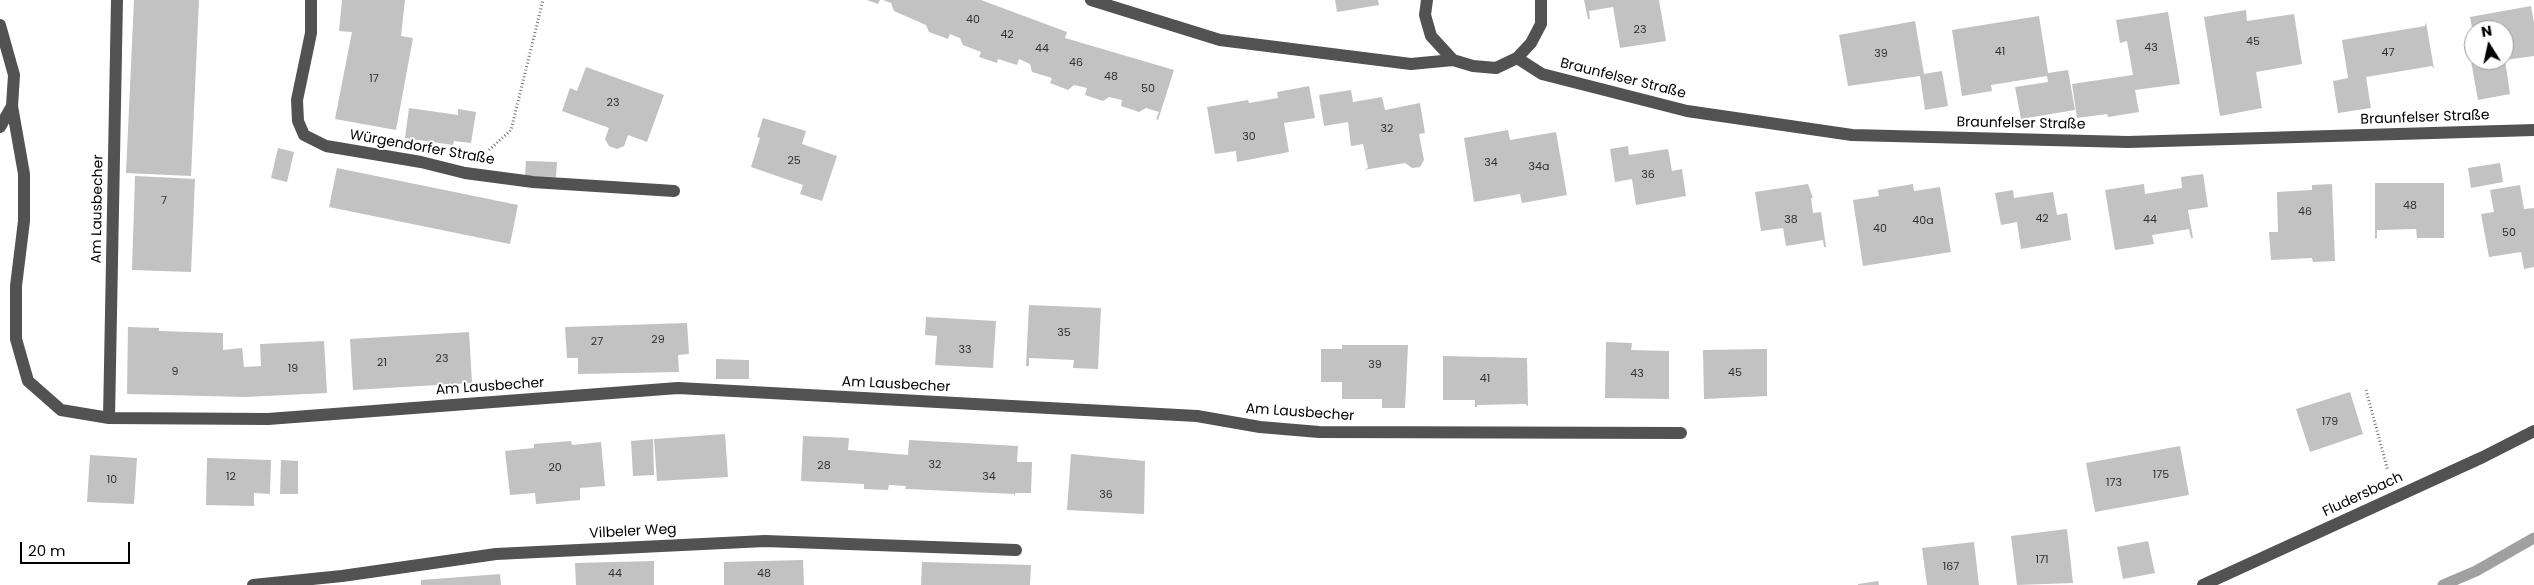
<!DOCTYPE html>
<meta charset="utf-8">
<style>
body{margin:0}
#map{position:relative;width:2534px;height:585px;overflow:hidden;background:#fff;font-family:Poppins,sans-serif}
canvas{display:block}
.north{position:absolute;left:2464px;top:20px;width:50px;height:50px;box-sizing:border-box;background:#fff;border:1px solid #999;border-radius:50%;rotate:350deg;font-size:14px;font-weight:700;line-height:20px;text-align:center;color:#000}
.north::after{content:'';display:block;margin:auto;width:18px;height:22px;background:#000;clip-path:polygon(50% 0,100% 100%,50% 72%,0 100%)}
.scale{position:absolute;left:20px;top:542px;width:110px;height:22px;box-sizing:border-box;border:2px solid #000;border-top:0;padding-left:6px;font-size:15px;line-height:18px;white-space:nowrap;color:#000;-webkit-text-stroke:4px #fff;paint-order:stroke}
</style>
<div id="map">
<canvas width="2534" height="585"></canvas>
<div class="north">N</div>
<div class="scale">20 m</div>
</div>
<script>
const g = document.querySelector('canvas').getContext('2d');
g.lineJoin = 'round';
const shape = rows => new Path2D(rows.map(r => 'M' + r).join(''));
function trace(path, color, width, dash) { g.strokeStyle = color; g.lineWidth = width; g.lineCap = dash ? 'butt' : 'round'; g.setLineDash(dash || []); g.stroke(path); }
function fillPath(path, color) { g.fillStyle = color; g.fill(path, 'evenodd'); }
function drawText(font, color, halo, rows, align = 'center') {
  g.font = font + ' Poppins,sans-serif'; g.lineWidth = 4; g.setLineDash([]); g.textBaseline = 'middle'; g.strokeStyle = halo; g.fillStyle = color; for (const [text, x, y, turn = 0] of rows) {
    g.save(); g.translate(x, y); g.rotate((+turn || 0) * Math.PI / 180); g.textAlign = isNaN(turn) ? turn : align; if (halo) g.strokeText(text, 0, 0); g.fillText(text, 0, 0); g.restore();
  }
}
const stream = shape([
 [2443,585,2476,571,2534,538]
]);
const building = shape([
 [134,0,199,0,191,176,126,173],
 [342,0,405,0,401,36,413,38,396,130,335,119,352,32,339,31],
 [867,0,880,0,878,4],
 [883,0,981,0,1067,32,1065,38,1174,70,1158,120,1156,119,1159,112,1146,108,1139,112,1121,106,1122,100,1109,97,1103,101,1085,95,1087,88,1074,85,1068,90,1050,83,1052,78,1032,72,1030,64,1019,59,1017,65,998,59,997,63,979,57,981,52,963,45,960,38,950,34,948,39,929,32,926,25,894,11,891,3],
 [1335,0,1378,0,1379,5,1337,12],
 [1584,0,1659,0,1666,41,1620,48,1613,7,1589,11,1590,19,1588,19],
 [2531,6,2534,22,2534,56,2505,60,2510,94,2478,100,2471,61,2504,60,2504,30,2474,30,2473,34,2470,17],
 [2246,10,2247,21,2294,14,2302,64,2256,72,2262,108,2220,116,2204,17],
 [2168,12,2180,84,2135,90,2139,112,2108,117,2107,114,2077,118,2072,84,2133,75,2127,41,2120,43,2116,20],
 [2039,16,2048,73,2068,70,2075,110,2021,119,2015,87,2048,82,2047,76,1991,85,1992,91,1962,96,1952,30],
 [1915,21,1924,74,1942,71,1948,106,1925,110,1920,76,1848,86,1839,35],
 [2426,22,2434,69,2432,66,2366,77,2371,108,2338,113,2333,81,2348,78,2342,40,2425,26],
 [586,67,664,95,647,142,628,135,624,146,617,149,609,146,605,139,609,128,562,111,570,88,577,91],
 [1309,86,1315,118,1284,123,1289,152,1237,162,1236,151,1215,154,1207,107,1248,100,1249,103,1278,98,1277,92],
 [1351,90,1353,102,1382,97,1385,110,1420,103,1425,133,1419,134,1424,160,1420,167,1412,168,1405,163,1364,170,1368,168,1363,144,1351,146,1348,122,1324,126,1319,95],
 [409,108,458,115,458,109,476,112,471,143,454,141,453,145,405,138],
 [763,118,806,131,802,144,837,156,822,201,800,194,803,185,751,167,760,138,757,137],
 [1508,130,1510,140,1556,132,1567,195,1522,203,1520,194,1474,202,1464,138],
 [1628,146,1629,155,1668,149,1672,171,1682,169,1686,196,1636,205,1632,179,1615,182,1610,149],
 [278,148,294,152,287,182,271,178],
 [526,161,557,162,556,177,525,176],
 [2500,163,2503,182,2471,188,2468,168],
 [337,168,518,205,510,244,329,207],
 [2203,174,2208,207,2188,210,2193,238,2191,238,2189,229,2152,235,2154,244,2115,250,2105,190,2144,184,2145,194,2182,188,2181,177],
 [135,176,195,179,191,272,132,270],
 [2375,183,2444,183,2444,238,2417,238,2416,229,2377,230,2377,238,2375,239],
 [1808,184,1813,198,1811,198,1813,213,1821,212,1826,247,1824,247,1823,240,1786,246,1783,228,1761,231,1755,192],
 [1913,184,1914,191,1940,187,1951,252,1863,266,1853,200,1879,196,1878,190],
 [2332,184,2335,261,2313,262,2312,258,2271,260,2269,232,2278,232,2277,192,2312,190,2312,185],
 [2520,185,2524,209,2534,208,2534,267,2524,269,2521,252,2489,257,2481,214,2494,212,2490,190],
 [2013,190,2014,198,2053,192,2057,215,2067,213,2071,240,2021,249,2017,222,2001,225,1995,193],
 [1029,305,1101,308,1098,369,1073,368,1074,360,1029,358,1029,366,1026,366],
 [926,317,996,321,993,368,935,365,937,336,925,335],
 [687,323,689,354,678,355,679,372,578,374,578,358,567,358,565,327],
 [128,327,159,328,159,331,223,333,223,350,242,348,244,367,261,366,260,344,324,341,327,393,246,397,127,394],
 [469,332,472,383,353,390,350,339],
 [1606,342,1632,343,1631,350,1669,351,1669,399,1605,398],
 [1342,345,1408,345,1405,408,1382,408,1382,399,1342,399,1342,382,1321,382,1321,349,1342,349],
 [1767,349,1767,396,1704,399,1703,350],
 [1443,356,1527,358,1528,406,1525,404,1477,405,1477,407,1475,407,1475,400,1443,400],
 [716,359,749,360,749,379,716,379],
 [2350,392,2363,434,2310,452,2296,409],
 [725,434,728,477,657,481,654,439],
 [803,436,849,438,848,450,908,455,909,440,1018,446,1017,462,1032,462,1031,493,1015,493,1014,498,1014,494,908,489,905,489,906,486,889,485,888,490,864,489,864,484,801,481],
 [653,439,654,475,633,476,631,441],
 [571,441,572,445,601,442,605,486,580,488,580,500,536,504,535,493,510,495,505,451,534,448,534,444],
 [2180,446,2189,495,2095,512,2086,463],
 [1071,454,1145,461,1144,514,1067,510],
 [90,455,137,458,134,504,87,502],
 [207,458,271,460,270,494,254,493,254,506,206,505],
 [281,460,298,461,298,494,280,494],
 [2067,529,2073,583,2017,585,2011,536],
 [2148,541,2155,573,2123,579,2117,547],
 [1974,542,1979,585,1927,585,1922,548],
 [803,560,804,585,724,585,724,562],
 [654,561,654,585,576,585,575,563],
 [922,562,1031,565,1030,585,921,585],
 [500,574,501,585,421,585,421,580],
 [1878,581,1879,585,1858,585,1858,584]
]);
const path = shape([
 [489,150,511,130,543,0],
 [2366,390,2388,471]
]);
const minor = shape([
 [311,0,311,33,297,100,298,121,304,135,326,146,421,162,465,173,533,182,674,191],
 [1091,0,1220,40,1411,64,1453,60],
 [1427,0,1425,15,1431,36,1453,60,1473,66,1496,68,1517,58,1531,43,1541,24,1541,0],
 [0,25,14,75,12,106,0,127],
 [1517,58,1542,74,1687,111,1852,135,2128,142,2534,130],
 [12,106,24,174,24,221,16,286,16,339,28,381,61,410,109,418,268,419,678,388,1197,416,1260,427,1319,432,1681,433],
 [109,418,117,0],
 [253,585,342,576,496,554,765,541,1016,550],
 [2203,585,2483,457,2534,431]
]);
const numberNames = [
 ["40",973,20],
 ["23",1640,30],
 ["42",1007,35],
 ["45",2253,42],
 ["43",2151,48],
 ["44",1042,49],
 ["41",2000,52],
 ["47",2388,53],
 ["39",1881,54],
 ["46",1076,63],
 ["48",1111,77],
 ["17",374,79],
 ["50",1148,89],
 ["23",613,103],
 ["32",1387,129],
 ["30",1249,137],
 ["25",794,161],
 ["34",1491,163],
 ["34a",1539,167],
 ["36",1648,175],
 ["7",164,201],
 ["48",2410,206],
 ["46",2305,212],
 ["42",2042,219],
 ["38",1791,220],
 ["44",2150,220],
 ["40a",1923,221],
 ["40",1880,229],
 ["50",2509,233],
 ["35",1064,333],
 ["29",658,340],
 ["27",597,342],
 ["33",965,350],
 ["23",442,359],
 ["21",382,363],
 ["39",1375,365],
 ["19",293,369],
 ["9",175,372],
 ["45",1735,373],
 ["43",1637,374],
 ["41",1485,379],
 ["179",2330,422],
 ["32",935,465],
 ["28",824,466],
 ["20",555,468],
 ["175",2161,475],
 ["12",231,477],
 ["34",989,477],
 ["10",112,480],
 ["173",2114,483],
 ["36",1106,495],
 ["171",2042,560],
 ["167",1951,567],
 ["44",615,574],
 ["48",764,574]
];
const streetNames = [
 ["Braunfelser Straße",1623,79,14],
 ["Braunfelser Straße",2425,118,-2],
 ["Braunfelser Straße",2021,124,1],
 ["Würgendorfer Straße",422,148,10],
 ["Am Lausbecher",98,209,-89],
 ["Am Lausbecher",896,385,3],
 ["Am Lausbecher",490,387,-4],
 ["Am Lausbecher",1300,413,4],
 ["Fludersbach",2363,495,-25],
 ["Vilbeler Weg",633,532,-3]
];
trace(stream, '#a0a0a0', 11);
fillPath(building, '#c2c2c2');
trace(path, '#747474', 3, [1, 2.5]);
trace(minor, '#525252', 12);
drawText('11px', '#303030', null, numberNames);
drawText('14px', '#000', '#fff', streetNames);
</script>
